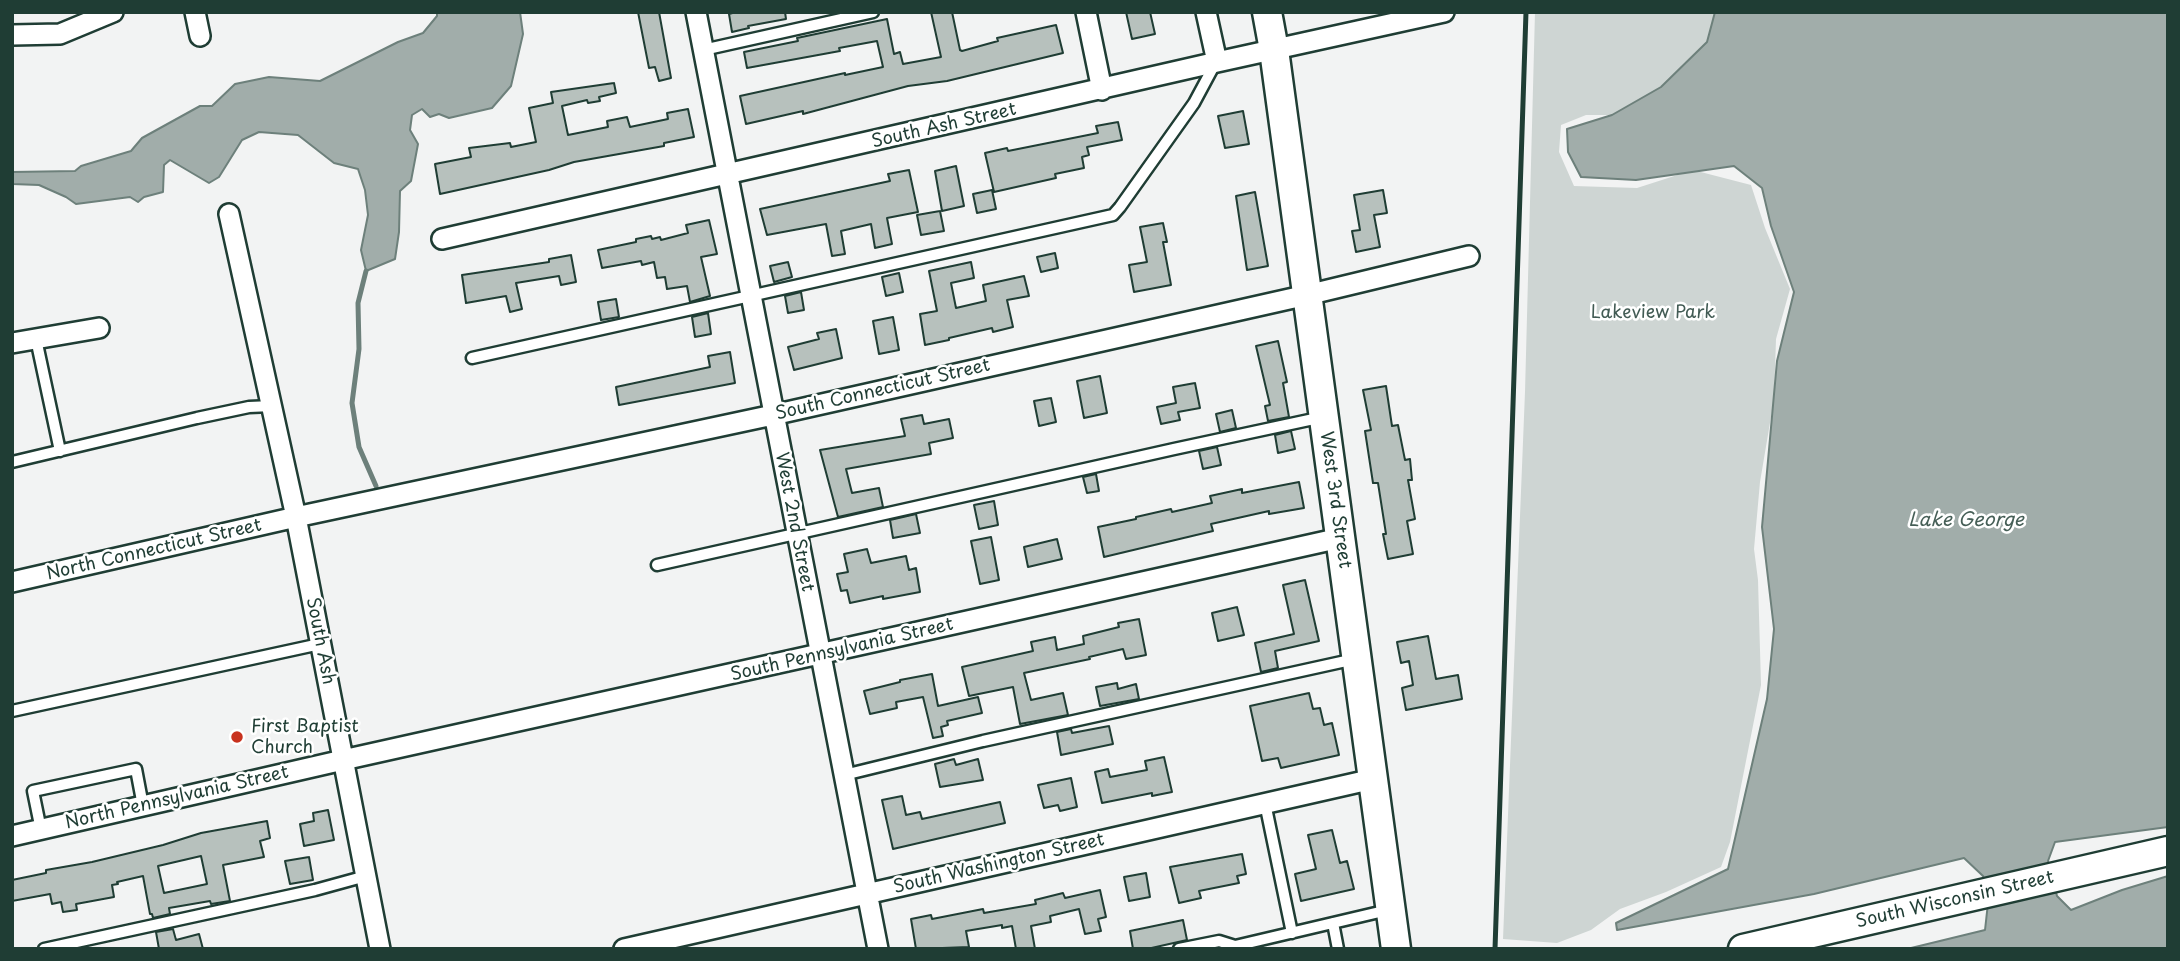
<!DOCTYPE html>
<style>
body{margin:0}
#map{position:relative;width:2180px;height:961px;overflow:hidden;background:#f2f3f3;font-family:"Playpen Sans",sans-serif}
canvas{display:block}
.frame{position:absolute;inset:0;border:14px solid #1f3d34;pointer-events:none}
</style>
<div id="map">
<canvas width="2180" height="961"></canvas>
<div class="frame"></div>
</div>
<script>
const g = document.querySelector('canvas').getContext('2d');
g.lineJoin = 'round';
function fillPath(path, color) { g.fillStyle = color; g.fill(path, 'evenodd'); }
const shape = rows => new Path2D(rows.map(r => 'M' + r).join(''));
function trace(path, color, width, dash) { g.strokeStyle = color; g.lineWidth = width; g.lineCap = dash ? 'butt' : 'round'; g.setLineDash(dash || []); g.stroke(path); }
function drawText(font, color, halo, rows, align = 'center') {
  g.font = font + ' "Playpen Sans",sans-serif'; g.lineWidth = 5; g.setLineDash([]); g.textBaseline = 'middle'; g.strokeStyle = halo; g.fillStyle = color; for (const [text, x, y, turn = 0] of rows) {
    g.save(); g.translate(x, y); g.rotate((+turn || 0) * Math.PI / 180); g.textAlign = isNaN(turn) ? turn : align; if (halo) g.strokeText(text, 0, 0); g.fillText(text, 0, 0); g.restore();
  }
}
const green = shape([
 [1535,12,1715,12,1707,42,1661,87,1612,115,1586,115,1561,125,1559,152,1574,186,1637,188,1693,170,1751,185,1765,228,1790,289,1776,339,1774,399,1760,482,1754,549,1758,580,1761,685,1730,842,1721,867,1666,892,1620,909,1591,930,1557,943,1503,939,1525,392]
]);
const water = shape([
 [437,12,520,12,523,34,511,86,492,108,449,118,439,114,430,117,422,109,412,115,410,130,418,144,411,181,400,191,399,232,395,259,366,271,361,250,368,215,365,190,358,169,334,163,298,135,259,132,242,140,219,177,209,183,170,160,164,165,163,192,144,197,138,202,130,197,76,204,66,197,39,185,12,184,12,172,75,171,81,166,131,151,142,138,200,106,212,106,235,84,269,77,320,81,398,42,423,33,437,16,437,12],
 [1715,12,2168,12,2168,827,2055,842,2048,861,2057,896,2071,910,2122,890,2168,876,2168,949,1907,949,1985,930,1988,903,1983,876,1964,858,1814,894,1617,930,1616,923,1728,869,1767,699,1774,629,1762,527,1777,361,1794,292,1771,226,1762,188,1734,166,1636,180,1581,177,1568,152,1567,129,1612,115,1661,87,1707,42,1715,12]
]);
const stream = shape([
 [366,271,358,303,359,349,352,403,359,447,376,486]
]);
const building = shape([
 [638,12,659,12,671,78,659,81,655,67,649,68,638,12],
 [736,12,785,12,786,19,748,26,749,28,732,32,729,14,736,12],
 [931,12,952,12,960,50,962,51,998,41,997,38,1056,25,1063,53,947,81,908,86,803,114,803,111,746,124,740,96,845,73,845,75,883,67,877,41,839,48,840,51,747,68,744,52,798,41,797,38,887,19,894,54,900,52,903,64,941,57,931,12],
 [1126,12,1150,12,1155,34,1132,39,1126,12],
 [614,83,616,93,599,97,600,101,588,103,587,100,562,106,568,135,608,127,607,121,627,117,630,127,668,119,667,113,688,109,694,137,664,143,664,146,574,162,549,170,440,194,435,164,471,157,469,148,510,143,511,147,536,142,529,108,553,103,551,92,614,83],
 [1243,111,1249,144,1225,148,1218,116,1243,111],
 [1118,122,1122,140,1087,147,1089,155,1082,157,1084,168,1055,174,1056,178,994,192,985,153,1007,148,1008,151,1098,133,1096,126,1118,122],
 [956,166,964,206,942,211,935,171,956,166],
 [909,170,918,212,887,218,892,244,875,248,871,224,841,231,845,254,832,256,826,224,767,235,760,209,890,181,888,174,909,170],
 [992,190,996,209,977,213,973,194,992,190],
 [1383,190,1387,213,1374,215,1380,247,1356,252,1352,231,1360,230,1354,195,1383,190],
 [1255,192,1268,266,1247,270,1236,196,1255,192],
 [940,211,944,231,921,235,917,215,940,211],
 [709,220,717,254,701,257,710,296,690,302,687,286,667,289,665,277,657,278,654,262,642,265,641,261,602,268,598,250,636,242,636,239,651,236,652,239,660,237,661,240,688,233,686,225,709,220],
 [1163,223,1167,242,1163,242,1171,285,1134,292,1129,265,1147,262,1140,227,1163,223],
 [1055,253,1058,268,1041,272,1037,257,1055,253],
 [571,255,576,282,561,285,559,276,516,283,522,309,510,312,506,296,466,303,462,275,549,262,549,259,571,255],
 [788,262,792,277,774,282,770,266,788,262],
 [971,262,974,278,951,283,956,308,986,301,983,285,1024,276,1029,296,1007,300,1013,327,993,332,992,328,949,338,949,340,925,345,920,314,937,311,929,271,971,262],
 [899,273,903,292,886,296,882,277,899,273],
 [801,292,804,310,788,313,785,296,801,292],
 [616,299,619,317,601,320,598,302,616,299],
 [708,313,711,334,695,337,692,317,708,313],
 [893,317,899,350,879,354,873,321,893,317],
 [836,329,842,358,794,370,788,347,819,339,817,333,836,329],
 [1278,341,1287,382,1283,383,1289,417,1268,421,1265,406,1270,405,1256,346,1278,341],
 [730,352,735,383,619,405,616,387,710,367,708,356,730,352],
 [1100,376,1107,413,1084,418,1077,381,1100,376],
 [1195,383,1200,408,1178,412,1180,420,1161,424,1157,407,1176,403,1173,387,1195,383],
 [1386,386,1392,426,1398,425,1405,460,1410,459,1412,480,1408,480,1415,519,1407,521,1413,554,1388,559,1383,534,1386,534,1378,483,1373,483,1365,431,1371,430,1363,390,1386,386],
 [1051,398,1056,422,1039,426,1034,401,1051,398],
 [1232,410,1236,428,1220,432,1216,414,1232,410],
 [922,415,924,424,949,419,953,438,929,443,931,454,846,469,852,493,879,488,883,507,838,517,820,450,905,436,901,419,922,415],
 [1291,431,1295,449,1278,453,1275,435,1291,431],
 [1217,447,1221,465,1203,469,1199,451,1217,447],
 [1096,474,1099,491,1087,493,1083,477,1096,474],
 [1299,482,1304,508,1269,514,1269,511,1211,524,1213,531,1104,557,1098,527,1136,519,1136,517,1171,509,1172,512,1212,503,1210,496,1242,489,1242,493,1299,482],
 [994,501,998,525,979,529,974,505,994,501],
 [916,514,920,533,893,538,890,520,916,514],
 [991,537,999,580,980,584,971,541,991,537],
 [1057,539,1062,559,1028,567,1024,547,1057,539],
 [867,549,871,563,906,556,909,570,916,568,920,592,883,599,883,596,850,603,847,590,841,591,837,574,848,572,844,554,867,549],
 [1305,580,1319,641,1275,651,1278,668,1261,672,1255,643,1294,634,1283,585,1305,580],
 [1237,607,1244,635,1218,641,1212,613,1237,607],
 [1139,619,1146,655,1126,659,1123,649,1089,657,1090,659,1024,673,1031,700,1063,693,1068,715,1020,724,1013,687,969,696,962,667,1033,651,1031,642,1055,637,1057,650,1084,644,1083,636,1119,627,1118,623,1139,619],
 [1428,636,1436,679,1458,675,1462,699,1406,710,1402,688,1413,685,1409,661,1401,663,1397,642,1428,636],
 [932,674,938,706,978,697,982,713,947,721,948,725,941,727,943,736,933,738,923,697,896,702,897,708,870,714,864,691,900,682,900,680,932,674],
 [1117,683,1118,689,1136,684,1139,699,1100,706,1096,687,1117,683],
 [1309,693,1313,709,1320,708,1324,725,1332,723,1339,755,1281,768,1278,758,1262,761,1250,706,1309,693],
 [1109,726,1113,744,1061,755,1057,732,1071,729,1072,733,1109,726],
 [1164,757,1172,792,1152,796,1152,793,1102,803,1095,772,1108,769,1110,777,1147,770,1145,761,1164,757],
 [954,759,956,765,978,759,983,780,940,787,935,764,954,759],
 [1071,778,1077,807,1060,811,1058,805,1044,808,1038,785,1071,778],
 [902,796,906,815,920,812,922,819,1000,802,1005,823,893,849,882,800,902,796],
 [328,810,334,840,304,846,300,824,314,821,313,813,328,810],
 [267,821,270,838,260,841,264,857,223,865,230,901,211,904,210,901,169,908,170,914,153,918,152,914,150,914,143,876,117,882,118,884,112,885,114,897,76,904,77,910,63,912,61,902,52,904,50,894,12,901,12,880,46,873,46,870,92,862,163,845,201,833,267,821],
 [201,856,207,884,164,893,158,866,201,856],
 [1332,830,1340,863,1347,861,1354,889,1301,901,1295,874,1316,869,1308,835,1332,830],
 [1242,854,1246,874,1237,876,1239,883,1199,891,1201,898,1179,903,1170,867,1242,854],
 [309,857,313,880,290,884,285,861,309,857],
 [1146,873,1150,897,1129,901,1124,877,1146,873],
 [1100,890,1106,917,1098,919,1101,931,1085,934,1079,909,1050,916,1051,922,1031,926,1035,949,1016,949,1012,926,1002,928,1002,925,966,931,969,947,916,949,911,919,931,915,932,919,983,909,984,913,1036,904,1035,900,1063,893,1065,898,1100,890],
 [1183,920,1187,940,1147,949,1133,949,1130,931,1183,920],
 [173,929,176,940,199,934,203,949,159,949,156,932,173,929]
]);
const lane = shape([
 [703,50,873,12],
 [36,339,60,451],
 [472,358,1113,215,1120,207,1194,103,1216,62],
 [12,462,197,418,249,407,272,406],
 [657,565,1174,449,1323,417],
 [12,711,320,644],
 [844,775,983,741,1355,659],
 [1265,803,1292,933],
 [41,830,33,791,136,769,143,806],
 [1333,923,1338,949],
 [44,949,315,890,366,876],
 [1179,949,1219,941,1235,946],
 [1236,949,1235,946,1388,910]
]);
const street = shape([
 [195,12,200,36],
 [696,12,878,949],
 [1086,12,1102,90],
 [1206,12,1217,62],
 [12,35,60,34,113,12],
 [229,214,296,517,380,949],
 [442,239,1217,62,1444,12],
 [12,343,99,328],
 [12,582,296,517,773,415,1307,295,1469,256],
 [12,836,343,760,1340,538],
 [624,949,1373,779]
]);
const secondary = shape([
 [1267,12,1274,50,1396,949],
 [1743,949,2168,851]
]);
const rail = shape([
 [1495,949,1526,12]
]);
const markers = [
 [237,737,7,"#c8321e"]
];
const streetNames = [
 ["South Ash Street",944,126,-13],
 ["South Connecticut Street",883,390,-13],
 ["West 3rd Street",1335,500,82],
 ["West 2nd Street",794,522,79],
 ["North Connecticut Street",154,550,-13],
 ["South Ash",320,641,79],
 ["South Pennsylvania Street",842,650,-13],
 ["North Pennsylvania Street",177,798,-13],
 ["South Washington Street",999,864,-13],
 ["South Wisconsin Street",1955,900,-13]
];
const parkNames = [
 ["Lakeview Park",1653,313]
];
const poiNames = [
 ["First Baptist",251,727],
 ["Church",251,748]
];
const waterNames = [
 ["Lake George",1966,521]
];
fillPath(green, '#ced5d3');
fillPath(water, '#a1adaa');
trace(water, '#6d807b', 2);
trace(stream, '#6d807b', 5);
fillPath(building, '#b7c1bd');
trace(building, '#1f3d34', 2);
trace(lane, '#1f3d34', 15);
trace(street, '#1f3d34', 24);
trace(secondary, '#1f3d34', 33);
trace(lane, '#fff', 10);
trace(street, '#fff', 19);
trace(secondary, '#fff', 28);
trace(rail, '#1f3d34', 5);
for (const [x, y, r, color] of markers) { const dot = new Path2D(); dot.arc(x, y, r, 0, 2 * Math.PI); g.fillStyle = color; g.fill(dot); trace(dot, '#fff', 2.5); }
drawText('18px', '#1f3d34', '#fff', streetNames);
drawText('18px', '#425b54', '#fff', parkNames);
drawText('18px', '#1f3d34', '#fff', poiNames, 'left');
drawText('italic 19px', '#465f57', '#fff', waterNames);
</script>
